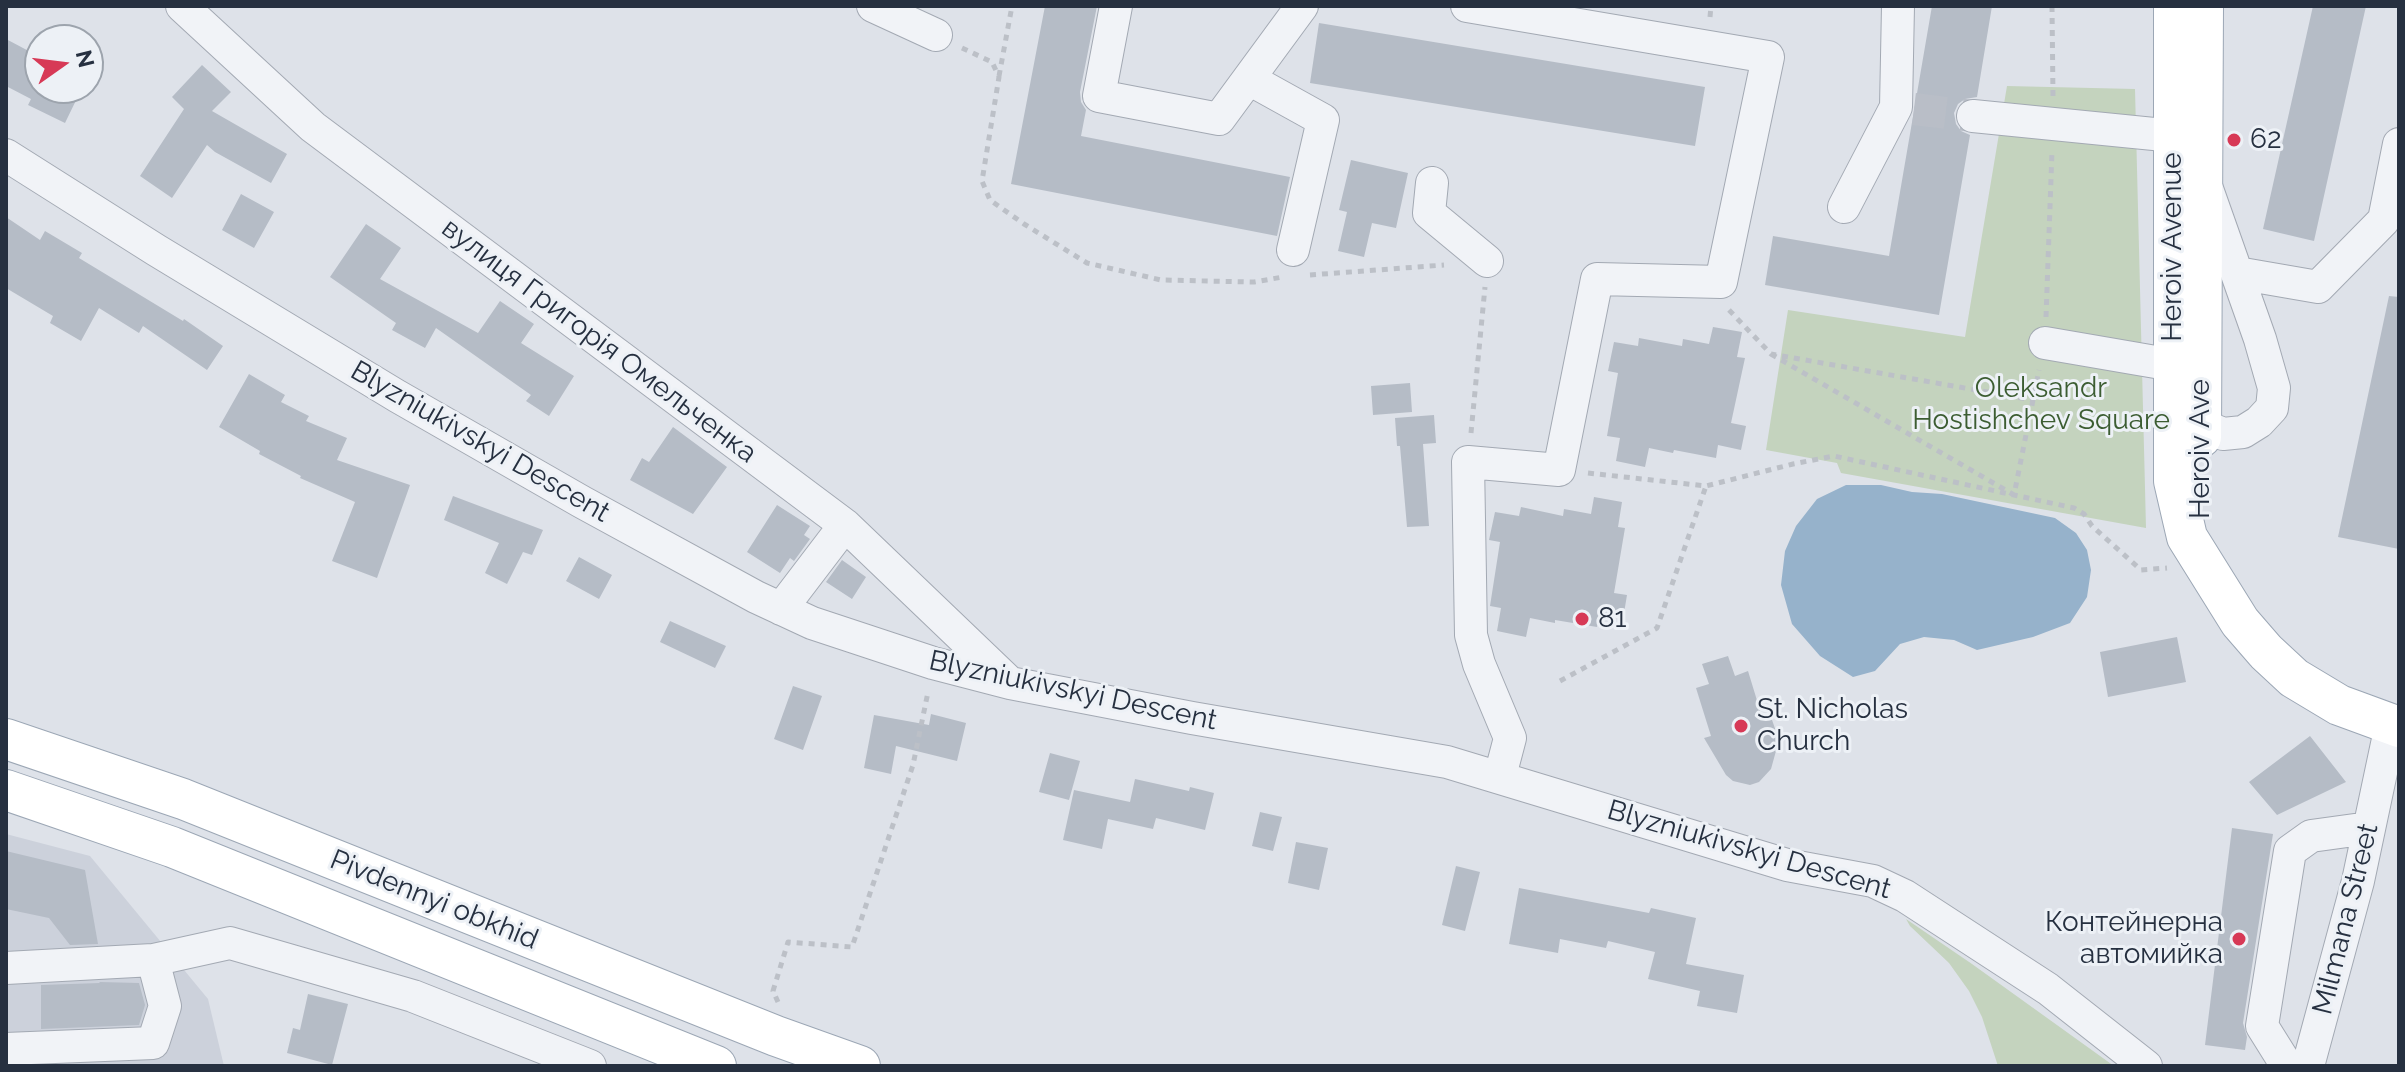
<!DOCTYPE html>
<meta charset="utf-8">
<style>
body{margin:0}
#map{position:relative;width:2405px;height:1072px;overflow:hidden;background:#dee2e9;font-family:Raleway,sans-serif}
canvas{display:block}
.frame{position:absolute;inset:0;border:8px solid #263040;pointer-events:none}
.north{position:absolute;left:24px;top:24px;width:80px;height:80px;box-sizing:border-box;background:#edf1f6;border:2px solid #9da4ad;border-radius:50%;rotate:76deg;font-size:22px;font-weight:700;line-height:32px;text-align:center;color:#263040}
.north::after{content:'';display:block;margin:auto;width:28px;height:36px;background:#d73956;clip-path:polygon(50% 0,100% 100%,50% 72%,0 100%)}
</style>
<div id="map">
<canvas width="2405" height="1072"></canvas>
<div class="frame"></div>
<div class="north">N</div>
</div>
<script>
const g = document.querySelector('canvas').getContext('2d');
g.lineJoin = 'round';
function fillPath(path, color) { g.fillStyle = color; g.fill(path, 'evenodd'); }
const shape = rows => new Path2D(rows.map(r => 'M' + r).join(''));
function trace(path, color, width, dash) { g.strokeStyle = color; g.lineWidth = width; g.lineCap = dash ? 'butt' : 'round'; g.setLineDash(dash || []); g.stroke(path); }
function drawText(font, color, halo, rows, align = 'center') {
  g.font = font + ' Raleway,sans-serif'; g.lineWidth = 6; g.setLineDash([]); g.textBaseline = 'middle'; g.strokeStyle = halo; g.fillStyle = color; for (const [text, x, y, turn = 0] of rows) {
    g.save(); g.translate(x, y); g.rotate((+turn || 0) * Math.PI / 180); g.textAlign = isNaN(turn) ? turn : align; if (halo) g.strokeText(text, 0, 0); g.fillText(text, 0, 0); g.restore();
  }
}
const built = shape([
 [6,834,90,856,208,999,224,1066,6,1066]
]);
const green = shape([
 [2007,86,2135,89,2146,528,1841,473,1837,463,1766,450,1788,310,1965,337],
 [1906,919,1972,964,2114,1066,1998,1066,1982,1017,1969,991,1949,963,1910,926]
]);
const water = shape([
 [1846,485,1881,485,1912,492,1942,494,2055,518,2076,533,2087,550,2091,570,2087,597,2070,623,2033,637,1977,650,1954,640,1924,637,1900,644,1875,671,1853,677,1820,656,1792,624,1781,585,1785,551,1796,526,1817,499]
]);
const building = shape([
 [1045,6,1097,6,1080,92,1081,102,1086,110,1081,136,1290,177,1277,236,1011,184],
 [1932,6,1992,6,1977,97,1965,99,1958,104,1954,113,1956,124,1961,131,1970,135,1939,315,1765,285,1773,236,1889,256],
 [2313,6,2366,6,2314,241,2263,229],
 [1319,23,1705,87,1695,146,1310,83],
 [6,39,40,57,40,88,82,88,65,123,28,105,31,99,6,86],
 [202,65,231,92,212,111,287,154,271,183,215,152,207,145,172,198,140,176,184,109,172,97],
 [1351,160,1408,173,1396,228,1372,223,1364,257,1338,251,1347,212,1339,210],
 [241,194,274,212,254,248,222,230],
 [6,217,40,240,45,231,82,253,79,258,183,321,184,319,223,346,207,370,143,326,139,333,99,308,81,341,50,323,53,316,6,288],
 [366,224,401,248,380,279,478,333,500,301,534,324,521,343,574,376,549,416,526,401,531,395,436,328,425,348,392,330,396,323,330,277],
 [2389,296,2399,297,2399,549,2338,537],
 [1713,327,1742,332,1737,357,1745,358,1731,423,1746,426,1741,450,1718,445,1716,458,1674,450,1673,453,1649,448,1645,467,1616,461,1620,438,1607,436,1618,373,1608,371,1614,342,1638,346,1639,338,1682,346,1683,339,1709,344],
 [249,374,285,395,281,402,309,416,306,421,347,438,337,460,410,485,377,578,332,561,355,502,300,478,301,476,259,454,260,451,219,427],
 [1410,383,1412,412,1373,415,1371,386],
 [1434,415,1436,443,1423,444,1429,526,1407,527,1400,446,1397,446,1395,418],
 [673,427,727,467,693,514,630,480,642,458,649,462],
 [453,496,543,530,532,555,523,552,507,584,485,573,499,543,444,520],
 [1594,497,1622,502,1618,527,1625,528,1614,593,1627,595,1623,619,1599,615,1597,627,1555,620,1555,623,1530,618,1526,637,1497,631,1501,608,1490,606,1500,542,1489,540,1495,512,1519,516,1521,507,1563,516,1564,509,1591,514],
 [777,505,810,526,804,535,810,539,794,561,790,558,780,573,747,552],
 [579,557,612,575,599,599,566,581],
 [842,560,866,577,852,599,826,582],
 [670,621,726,646,715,668,660,642],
 [2177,637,2186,682,2108,697,2100,652],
 [1728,656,1735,676,1748,671,1763,720,1771,717,1779,740,1771,769,1759,782,1750,785,1733,781,1726,775,1704,738,1711,736,1696,688,1709,684,1702,664],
 [793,686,822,696,803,750,774,739],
 [931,714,966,723,957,761,896,746,891,774,864,768,874,715,929,725],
 [2310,736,2346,782,2277,815,2249,782],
 [1050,753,1080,761,1069,800,1039,792],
 [1135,779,1189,791,1190,787,1214,793,1205,830,1156,818,1153,829,1108,819,1102,849,1063,840,1074,790,1130,802],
 [1260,812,1282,817,1273,851,1252,846],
 [2232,828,2273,834,2243,1023,2247,1037,2245,1050,2205,1045],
 [1296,842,1328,848,1319,890,1288,883],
 [6,851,85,870,98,944,70,945,49,918,6,909],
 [1456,866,1480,872,1465,931,1442,925],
 [1519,888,1649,913,1651,908,1696,918,1686,964,1744,975,1737,1013,1697,1006,1700,991,1648,979,1655,952,1608,941,1606,948,1560,939,1558,953,1509,944],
 [99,982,139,983,145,1005,139,1025,41,1029,41,985,100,983],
 [308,994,348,1004,332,1065,287,1053,293,1028,300,1030]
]);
const minorTunnel = shape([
 [1914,109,1973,116]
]);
const path = shape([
 [2052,6,2053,97],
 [1710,17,1711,6],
 [962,48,992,62,999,77,982,181,990,200,1024,224,1087,263,1161,280,1254,282,1283,277],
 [999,76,1012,6],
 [1310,275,1444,265],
 [1729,310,1771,354,2033,400],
 [2046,317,2052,151],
 [1771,354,2014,495,2039,370],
 [1471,433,1485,287],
 [1588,473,1706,486,1793,464,1834,456,2074,508,2084,514,2092,526,2141,570,2167,568],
 [1560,681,1657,628,1706,486],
 [778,1002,773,991,788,942,852,947,913,765,928,692]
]);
const minor = shape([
 [182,6,313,127,845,525,1008,681],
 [873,6,936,35],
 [1116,6,1099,96,1219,119,1302,6],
 [1467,6,1768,57,1721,282,1597,279,1559,470,1468,462,1471,635,1479,664,1510,738,1500,776],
 [1249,79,1323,120,1293,250],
 [1973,116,2174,136],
 [6,155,156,250,397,396,582,502,756,597,812,623,933,663,1010,683,1192,718,1447,762,1787,865,1873,881,1905,896,2048,989,2146,1066],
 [1432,183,1429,213,1487,261],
 [1844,207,1896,107,1898,6],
 [2237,273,2318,287,2384,220,2399,144],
 [2045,343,2173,365],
 [2185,410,2200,424,2223,434,2243,432,2259,422,2272,408,2274,388,2260,339,2207,189],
 [781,609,845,525],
 [6,968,153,960,230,943,413,996,590,1066],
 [6,1049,153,1043,165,1006,153,960],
 [2287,1066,2262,1026,2290,851,2311,836,2369,828],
 [2308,1066,2358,881,2391,725]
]);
const major = shape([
 [2174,6,2174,481,2187,537,2240,622,2266,652,2294,678,2339,705,2399,727],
 [2201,437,2203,6],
 [6,739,183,799,776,1036,860,1066],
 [6,790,172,847,716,1066]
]);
const markers = [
 [2234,140,8,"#d73956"],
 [1582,619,8,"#d73956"],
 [1741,726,8,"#d73956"],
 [2239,939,8,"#d73956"]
];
const poiNames = [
 ["62",2250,140],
 ["81",1598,619],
 ["St. Nicholas",1757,710],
 ["Church",1757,742],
 ["Контейнерна",2223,923,"right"],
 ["автомийка",2223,955,"right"]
];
const streetNames = [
 ["Heroiv Avenue",2173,247,-90],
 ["вулиця Григорія Омельченка",599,341,37],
 ["Blyzniukivskyi Descent",480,442,30],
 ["Heroiv Ave",2201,449,-90],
 ["Blyzniukivskyi Descent",1073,691,12],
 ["Blyzniukivskyi Descent",1749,850,16],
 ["Pivdennyi obkhid",434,900,22],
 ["Milmana Street",2346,919,-76]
];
const parkNames = [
 ["Oleksandr",2041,389],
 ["Hostishchev Square",2041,421]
];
fillPath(built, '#ccd1db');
fillPath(green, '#c4d3be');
fillPath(water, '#96b2cb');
fillPath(building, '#b5bcc6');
trace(minorTunnel, '#b9bec7', 32, [32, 16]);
trace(minor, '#a3a9b3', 34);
trace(major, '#9ca7b5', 42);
trace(path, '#bcc0c7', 5, [6, 6]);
trace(minor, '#f1f3f7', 32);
trace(major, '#fff', 40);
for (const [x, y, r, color] of markers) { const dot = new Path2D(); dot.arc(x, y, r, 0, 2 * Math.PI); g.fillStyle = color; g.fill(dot); trace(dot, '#edf1f6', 3); }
drawText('28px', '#263040', '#edf1f6', poiNames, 'left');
drawText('28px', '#263040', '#edf1f6', streetNames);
drawText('28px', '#3c5d32', '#edf1f6', parkNames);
</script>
